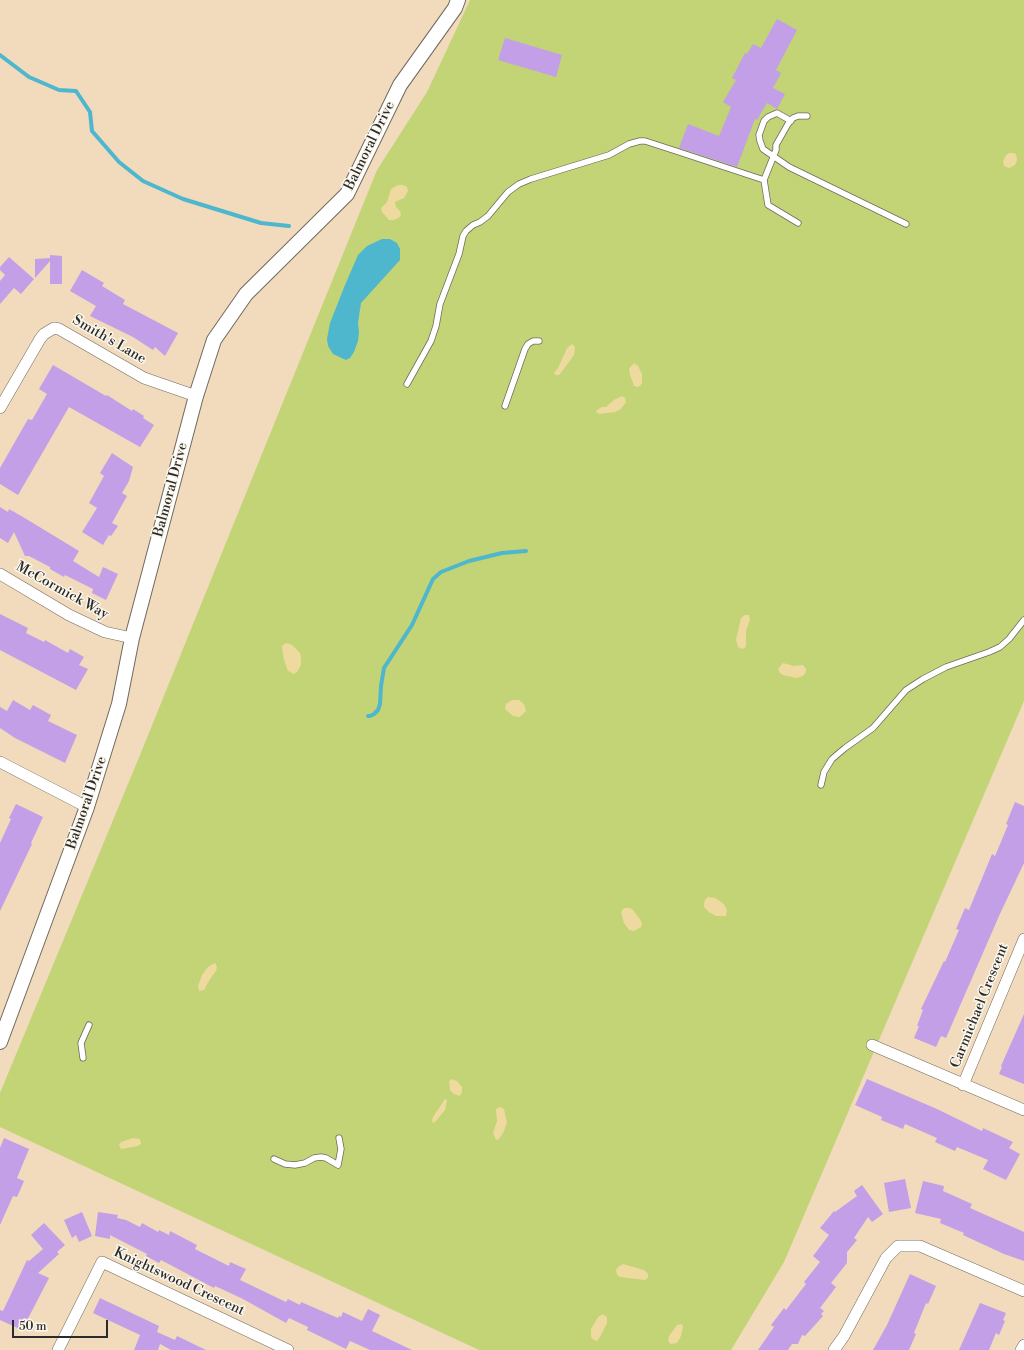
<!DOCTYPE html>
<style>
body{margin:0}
#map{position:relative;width:1024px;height:1350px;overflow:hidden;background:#f1dbbc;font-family:"Libre Bodoni",serif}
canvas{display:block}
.scale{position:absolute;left:12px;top:1320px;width:96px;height:18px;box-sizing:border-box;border:2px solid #2b2b2b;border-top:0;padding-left:5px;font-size:12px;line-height:14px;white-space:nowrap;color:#2b2b2b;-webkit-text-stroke:3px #fbf7ec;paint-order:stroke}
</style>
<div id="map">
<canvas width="1024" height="1350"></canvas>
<div class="scale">50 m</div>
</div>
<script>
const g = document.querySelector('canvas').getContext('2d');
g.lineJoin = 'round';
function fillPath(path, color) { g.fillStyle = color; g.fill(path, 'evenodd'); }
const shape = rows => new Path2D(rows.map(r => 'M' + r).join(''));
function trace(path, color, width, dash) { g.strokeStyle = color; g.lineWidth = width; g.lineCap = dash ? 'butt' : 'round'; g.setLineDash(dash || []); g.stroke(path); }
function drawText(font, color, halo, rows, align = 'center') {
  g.font = font + ' "Libre Bodoni",serif'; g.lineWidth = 3; g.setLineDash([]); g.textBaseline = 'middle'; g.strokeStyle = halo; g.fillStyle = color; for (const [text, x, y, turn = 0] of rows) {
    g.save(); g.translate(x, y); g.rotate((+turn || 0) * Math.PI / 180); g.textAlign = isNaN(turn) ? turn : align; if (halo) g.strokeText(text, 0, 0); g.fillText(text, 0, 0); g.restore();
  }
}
const green = shape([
 [470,0,1024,0,1024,701,784,1262,731,1350,479,1350,0,1127,0,1093,140,755,377,170,427,92]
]);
const sand = shape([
 [1009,153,1012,153,1016,154,1017,160,1015,165,1009,168,1004,166,1003,161,1006,155],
 [398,185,403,185,407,187,408,191,404,198,395,202,396,207,399,210,401,214,400,217,394,220,389,220,382,212,381,208,387,202,391,189],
 [572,344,575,347,574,355,563,370,559,375,556,375,554,373,558,368,567,348],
 [634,363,638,366,642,374,642,383,640,386,637,387,634,386,630,375,629,369],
 [622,396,625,398,626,402,621,409,615,412,599,414,596,412,597,410,602,407,606,407,614,400],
 [745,615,749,615,750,620,746,631,746,645,745,648,742,649,738,647,736,640,741,618],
 [286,643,292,645,300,653,301,658,301,665,297,672,294,674,288,671,284,660,282,647,283,645],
 [783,663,794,666,803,665,806,669,806,672,803,676,796,678,783,675,780,673,778,669],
 [512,700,519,700,524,704,526,711,521,716,519,717,513,716,505,709,506,704],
 [708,897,715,898,724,904,727,910,726,916,716,916,709,912,704,907,704,904,705,900],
 [624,908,630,908,633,910,641,921,642,924,641,927,634,931,629,930,624,923,621,912],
 [215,963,217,967,216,971,210,979,204,990,199,991,198,986,202,975,208,967],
 [451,1079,457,1081,462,1087,462,1092,460,1096,454,1094,450,1090,449,1082],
 [445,1099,447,1100,445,1110,436,1121,433,1123,432,1121,433,1117],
 [500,1107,504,1109,507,1123,503,1133,499,1139,496,1140,493,1133,497,1121,496,1110,497,1108],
 [133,1138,140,1139,141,1144,138,1146,121,1149,119,1145,121,1142],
 [623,1264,644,1270,648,1274,648,1278,645,1280,620,1277,617,1275,616,1270,618,1267],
 [603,1314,607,1317,607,1323,600,1337,597,1341,594,1340,591,1337,591,1329,598,1317],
 [681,1324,683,1326,681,1336,677,1343,671,1344,668,1341,669,1336,677,1325]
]);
const water = shape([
 [382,239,390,239,397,243,400,249,400,260,361,303,358,323,359,332,358,341,354,352,350,358,346,360,333,354,328,346,327,339,330,323,345,285,358,255,367,246]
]);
const stream = shape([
 [0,55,29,77,59,90,76,91,90,112,92,131,119,162,143,181,183,199,261,223,289,226],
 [368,716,370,716,374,714,378,710,380,704,381,686,384,668,412,625,433,579,441,572,469,561,502,553,526,551]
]);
const building = shape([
 [777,19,797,30,776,70,781,73,773,88,785,94,777,109,767,103,757,120,755,119,737,167,679,148,688,124,719,136,731,107,723,102,736,80,732,78,745,53,747,54,753,44,761,48],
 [505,38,562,55,556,77,498,60],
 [50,255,62,256,62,284,50,284,50,261,35,278,35,259,50,258],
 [9,257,34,279,21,294,14,288,0,304,0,281,5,275,0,270,0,267],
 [82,270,104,283,102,286,125,300,123,304,178,333,165,356,155,347,153,350,133,337,90,316,96,306,70,291],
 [53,365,106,396,107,395,132,411,133,409,144,416,143,418,154,425,140,447,69,407,18,495,0,484,0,468,28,419,32,420,47,394,39,389],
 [112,453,133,467,129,481,122,493,127,496,112,523,118,526,111,536,109,535,103,545,82,532,97,508,89,503,104,476,100,473],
 [0,507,8,512,9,509,23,517,79,551,73,561,99,577,103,567,118,574,106,600,92,593,93,589,65,575,64,577,50,569,50,567,29,556,25,556,14,532,8,543,0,538],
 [0,614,28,628,26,633,44,642,45,640,68,653,70,649,84,657,79,665,88,669,76,690,0,650],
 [13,700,30,710,33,705,51,715,48,721,77,735,65,763,15,738,0,728,0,707,7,711],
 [1015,802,1024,806,1024,863,999,916,946,1038,941,1036,936,1047,914,1038,919,1026,917,1026,923,1010,921,1009,944,961,945,962,959,930,956,929,965,908,969,910,992,854,995,856,1008,825,1006,824],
 [16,804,43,817,31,843,32,844,0,911,0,843,11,819,9,818],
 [1024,1014,1024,1084,999,1074,1002,1067,1001,1066],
 [867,1079,937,1109,982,1131,983,1128,1013,1142,1009,1148,1020,1154,1006,1180,983,1169,988,1160,957,1147,955,1151,935,1142,937,1138,905,1124,903,1129,881,1120,882,1117,855,1105],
 [4,1138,29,1149,17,1178,24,1181,17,1197,13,1196,0,1225,0,1148],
 [905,1179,911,1208,889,1212,884,1183],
 [923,1181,944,1186,943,1191,972,1204,970,1208,1024,1232,1024,1261,1004,1254,963,1235,964,1233,940,1223,941,1219,915,1213],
 [862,1185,883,1214,872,1222,868,1217,854,1238,857,1240,847,1252,847,1263,831,1283,836,1287,820,1308,824,1311,821,1314,823,1316,805,1336,802,1335,798,1344,792,1344,788,1350,758,1350,774,1327,771,1325,784,1308,786,1310,806,1284,804,1282,820,1262,813,1256,829,1235,820,1228,834,1211,835,1212,857,1196,854,1191],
 [82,1212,92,1236,79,1242,76,1235,72,1238,64,1220],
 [98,1212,118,1215,117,1218,126,1220,140,1227,142,1223,158,1232,159,1230,169,1235,170,1231,197,1245,195,1249,229,1266,230,1262,246,1269,240,1280,286,1302,288,1299,300,1305,301,1302,338,1318,339,1316,341,1317,343,1312,362,1321,368,1309,380,1315,372,1331,412,1350,370,1350,350,1341,346,1349,307,1330,308,1327,289,1318,286,1323,243,1299,215,1286,214,1288,161,1260,159,1263,146,1256,147,1254,110,1235,110,1239,95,1236],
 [44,1223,65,1245,57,1252,59,1254,38,1273,49,1278,22,1330,0,1320,0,1310,3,1311,27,1260,29,1261,43,1249,31,1235],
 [910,1274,936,1286,928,1304,926,1303,914,1333,916,1334,909,1350,873,1350,887,1325],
 [100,1298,159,1326,157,1332,175,1340,177,1336,206,1350,171,1350,160,1344,158,1350,134,1350,140,1335,93,1313],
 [980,1303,1006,1313,1003,1320,1005,1321,999,1335,996,1333,989,1350,959,1350]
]);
const service = shape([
 [791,121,777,113,768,117,764,121,759,135,760,141,763,149,789,167,906,224],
 [798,223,768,205,764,180,776,150,776,145,788,124,793,118,798,116,807,116],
 [407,384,431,341,436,326,440,304,459,254,463,236,466,231,473,225,480,222,488,216,508,192,519,184,531,179,609,155,629,144,640,141,645,141,676,151,764,180],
 [505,406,525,349,528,344,533,341,539,341],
 [821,785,824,772,832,759,845,748,873,728,906,690,923,679,946,667,989,652,1000,647,1009,639,1024,620],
 [83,1058,81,1043,89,1025],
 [274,1159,285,1164,295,1165,305,1163,314,1158,321,1157,326,1158,338,1165,341,1149,339,1138]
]);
const minor = shape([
 [0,408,40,339,44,334,54,328,59,329,144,378,196,396],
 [0,574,69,615,105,632,132,638],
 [0,762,87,807],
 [872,1045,1024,1110],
 [963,1085,1024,939],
 [58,1350,102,1262,288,1350],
 [834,1350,844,1336,886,1258,898,1246,920,1246,1024,1291],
 [1021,1350,1024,1345]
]);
const tertiary = shape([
 [0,1042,87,807,119,704,132,638,196,396,214,340,246,294,347,194,400,85,455,8,458,0]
]);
const streetNames = [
 ["Balmoral Drive",370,146,-64],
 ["Smith's Lane",109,340,30],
 ["Balmoral Drive",171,490,-75],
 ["McCormick Way",62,591,29],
 ["Balmoral Drive",87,803,-71],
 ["Carmichael Crescent",980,1006,-68],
 ["Knightswood Crescent",179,1282,25]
];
fillPath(green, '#c2d476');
fillPath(sand, '#eeda9e');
fillPath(water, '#4eb6cd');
trace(stream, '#4eb6cd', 4);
fillPath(building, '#c29fe7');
trace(service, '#70695e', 7);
trace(minor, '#70695e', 12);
trace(tertiary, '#70695e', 16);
trace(service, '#fff', 5.5);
trace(minor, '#fff', 11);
trace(tertiary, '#fff', 14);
drawText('14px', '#2b2b2b', '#fbf7ec', streetNames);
</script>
